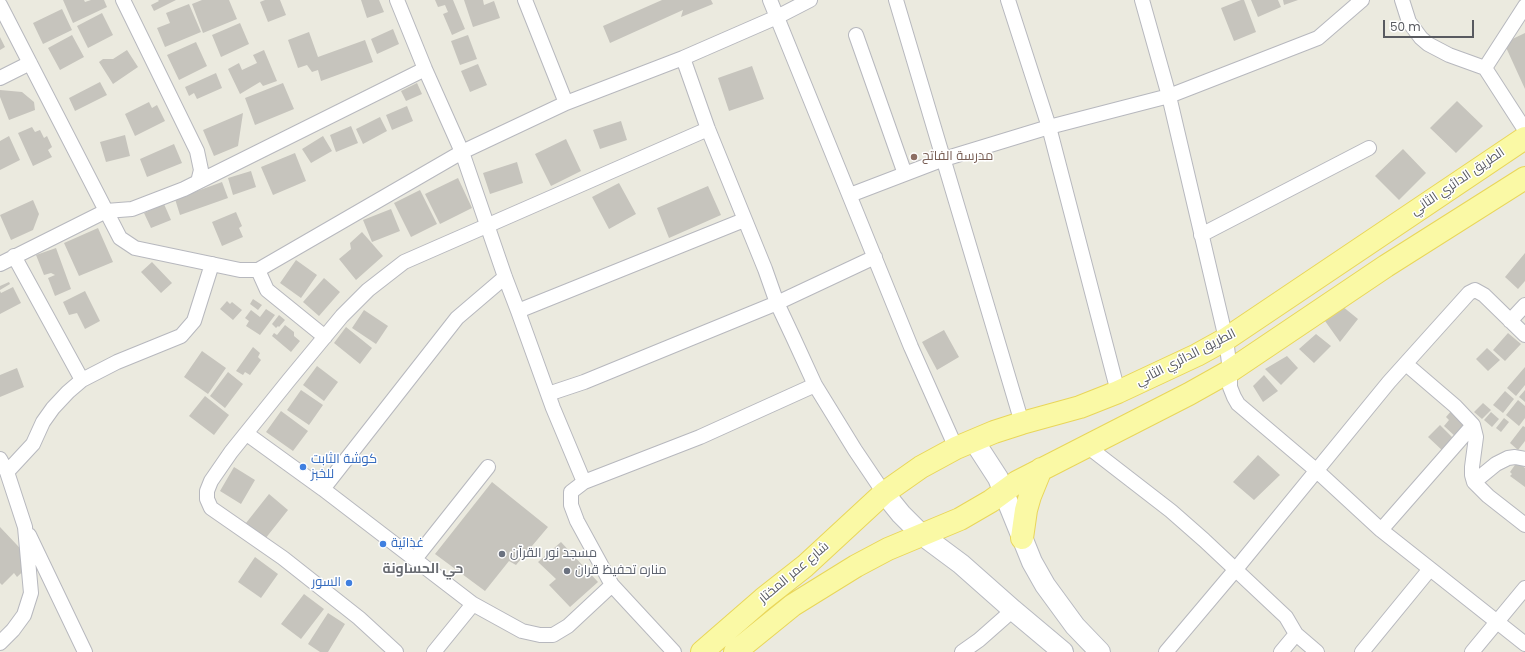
<!DOCTYPE html>
<meta charset="utf-8">
<style>
body{margin:0}
#map{position:relative;width:1525px;height:652px;overflow:hidden;background:#ebeadf;font-family:Poppins,sans-serif}
canvas{display:block}
.scale{position:absolute;left:1383px;top:20px;width:91px;height:18px;box-sizing:border-box;border:2px solid #585a60;border-top:0;padding-left:5px;font-size:12px;line-height:14px;white-space:nowrap;color:#585a60;-webkit-text-stroke:3px #fff;paint-order:stroke}
</style>
<div id="map">
<canvas width="1525" height="652"></canvas>
<div class="scale">50 m</div>
</div>
<script>
const g = document.querySelector('canvas').getContext('2d');
g.lineJoin = 'round';
function fillPath(path, color) { g.fillStyle = color; g.fill(path, 'evenodd'); }
const shape = rows => new Path2D(rows.map(r => 'M' + r).join(''));
function trace(path, color, width, dash) { g.strokeStyle = color; g.lineWidth = width; g.lineCap = dash ? 'butt' : 'round'; g.setLineDash(dash || []); g.stroke(path); }
function drawText(font, color, halo, rows, align = 'center') {
  g.font = font + ' Poppins,Cairo,sans-serif'; g.lineWidth = 3; g.setLineDash([]); g.textBaseline = 'middle'; g.strokeStyle = halo; g.fillStyle = color; for (const [text, x, y, turn = 0] of rows) {
    g.save(); g.translate(x, y); g.rotate((+turn || 0) * Math.PI / 180); g.textAlign = isNaN(turn) ? turn : align; if (halo) g.strokeText(text, 0, 0); g.fillText(text, 0, 0); g.restore();
  }
}
const building = shape([
 [63,0,84,0,85,2,91,0,104,0,107,7,73,23],
 [158,0,176,0,154,11,151,5,159,1],
 [202,0,229,0,237,19,203,33,192,4],
 [265,0,280,0,286,15,268,22,260,2],
 [361,0,379,0,384,12,367,18],
 [435,0,453,0,465,29,452,35,443,14,448,12,445,5,438,7],
 [464,0,483,0,484,5,494,1,500,18,473,27],
 [662,0,711,0,713,4,681,17,683,10,610,43,603,26],
 [1241,0,1244,0,1256,32,1234,41,1221,8],
 [1251,0,1278,0,1281,7,1258,17],
 [1283,0,1298,0,1284,5],
 [189,4,201,32,165,47,157,28,170,23,166,13],
 [62,9,72,30,43,44,33,23],
 [102,13,113,35,88,48,77,26],
 [240,23,249,44,221,57,212,35],
 [393,29,399,44,377,54,371,39],
 [309,32,318,57,365,40,373,62,321,81,318,70,312,72,307,65,298,68,288,40],
 [1525,33,1525,89,1504,43],
 [72,35,84,57,60,70,48,48],
 [468,35,477,59,460,65,451,41],
 [0,37,5,47,0,50],
 [196,42,207,66,179,80,167,55],
 [127,50,138,67,113,84,99,62,103,59,113,59],
 [264,50,277,81,263,86,260,82,240,94,228,69,239,63,242,70,257,63,253,55],
 [478,64,487,85,470,92,461,71],
 [752,66,764,99,729,111,718,78],
 [216,73,222,88,197,99,194,93,189,96,185,87],
 [100,82,107,95,75,111,69,98],
 [283,83,294,109,255,125,245,98],
 [417,83,422,94,406,101,401,91],
 [0,90,22,92,34,102,35,110,9,120,0,97],
 [1457,101,1483,126,1456,153,1430,128],
 [149,102,152,108,157,105,165,121,135,136,125,114],
 [407,106,413,121,392,130,386,115],
 [243,113,238,146,214,156,203,130],
 [380,117,387,131,363,144,356,129],
 [621,121,627,140,600,149,593,130],
 [351,126,358,143,336,152,330,135],
 [32,127,35,132,40,130,44,138,47,136,52,147,48,150,52,157,33,166,18,133],
 [125,135,130,156,106,162,100,142],
 [9,136,20,160,0,170,0,141],
 [323,136,332,151,311,163,302,149],
 [566,139,581,171,551,186,535,154],
 [174,144,182,163,147,177,140,159],
 [1403,149,1426,173,1399,200,1375,176],
 [295,153,306,181,273,195,261,167],
 [517,162,523,183,490,194,483,173],
 [251,171,256,187,233,195,228,178],
 [458,178,472,208,440,224,425,194],
 [222,182,228,198,180,215,175,199],
 [619,183,636,214,609,229,592,197],
 [708,186,721,215,669,238,657,208],
 [420,190,437,224,411,237,394,203],
 [33,200,39,214,33,230,11,240,0,215],
 [164,204,171,220,151,228,144,213],
 [391,209,400,231,372,242,363,220],
 [236,212,242,226,239,228,243,237,222,246,212,222],
 [98,228,113,262,79,276,64,243],
 [362,232,383,256,356,280,339,259,351,249,350,243],
 [56,248,71,289,55,296,48,278,55,275,51,273,44,275,36,255],
 [1525,253,1525,281,1518,289,1505,277],
 [296,260,317,275,301,298,280,283],
 [152,262,172,283,161,293,141,272],
 [324,278,340,292,319,316,303,302],
 [9,282,10,284,0,290,0,286],
 [13,287,21,303,0,314,0,291,1,293],
 [85,291,100,321,85,329,77,313,69,315,63,302],
 [253,299,262,305,258,310,250,304],
 [227,301,230,304,232,302,242,310,233,320,220,309],
 [1342,306,1358,319,1340,342,1325,321],
 [266,309,275,315,260,335,246,326,249,321,245,318,251,310,260,317],
 [364,310,388,326,376,344,352,328],
 [279,315,285,320,279,327,278,326,276,328,272,324],
 [285,325,294,332,294,336,300,341,291,352,272,336,274,333,277,335],
 [346,327,372,348,360,364,334,343],
 [944,330,959,357,937,370,922,342],
 [1508,333,1521,344,1505,361,1493,350],
 [1316,334,1331,346,1314,363,1299,349],
 [253,347,260,353,258,357,261,360,250,375,245,372,243,375,236,371],
 [1487,348,1500,360,1488,371,1476,359],
 [202,351,226,368,208,394,184,377],
 [1287,356,1298,368,1281,385,1265,369],
 [317,366,338,382,324,401,303,385],
 [1525,367,1525,385,1516,396,1507,388],
 [17,368,24,387,0,397,0,375],
 [228,372,243,384,225,408,210,396],
 [1264,375,1278,391,1263,402,1253,386],
 [301,390,323,405,309,425,287,410],
 [1525,390,1525,402,1519,397],
 [1505,391,1514,399,1503,413,1493,405],
 [205,396,229,415,214,435,189,416],
 [1518,400,1525,406,1525,418,1519,426,1506,415],
 [1483,403,1491,410,1482,419,1474,412],
 [1452,410,1468,425,1457,438,1444,426,1449,420,1446,417],
 [281,411,308,431,293,451,266,432],
 [1491,412,1499,419,1492,427,1484,420],
 [1504,418,1509,422,1501,432,1496,428],
 [1440,425,1455,440,1444,452,1428,437],
 [1523,426,1525,427,1525,441,1518,450,1510,443],
 [1258,455,1280,475,1254,500,1233,482],
 [1517,462,1525,468,1525,487,1510,476,1512,474,1510,472],
 [234,467,255,480,241,504,220,491],
 [492,482,548,527,516,565,509,561,485,591,435,554],
 [269,494,288,510,265,539,246,523],
 [0,527,33,562,17,577,14,573,2,585,0,583],
 [561,542,598,582,570,607,549,585,556,579,538,562],
 [255,557,278,574,261,598,238,582],
 [304,594,324,609,301,639,281,624],
 [328,613,345,624,328,652,320,652,308,644]
]);
const street = shape([
 [397,0,425,69,462,152,505,277,518,311,553,408,584,482,571,492,571,505,577,521,612,585,674,652],
 [525,0,566,103],
 [770,0,911,347,956,448],
 [896,0,1022,423],
 [1008,0,1049,127,1118,392],
 [1142,0,1169,96,1226,339,1230,371,1230,387,1234,397,1238,404,1317,471,1381,530,1525,644],
 [1402,0,1409,22,1421,38,1428,44,1449,55,1485,68,1525,130],
 [0,5,120,238,135,248,240,270,258,270,462,152,566,103,683,58,777,17,810,0],
 [856,35,905,174],
 [683,58,708,129,765,269,777,303,793,337,815,385,855,450,884,493],
 [1485,68,1525,6],
 [0,78,30,63],
 [198,182,425,69],
 [850,195,944,159,1049,127,1169,96,1318,38,1362,0],
 [1201,235,1369,148],
 [14,256,82,380],
 [0,264,106,211,132,209,184,189,198,182,201,170,197,151,123,0],
 [258,270,267,290,325,337],
 [518,311,744,220],
 [1510,321,1525,305],
 [1406,364,1455,406,1473,425,1476,437,1472,467,1472,475,1474,482,1488,496,1525,525],
 [548,394,584,382,777,303,875,257],
 [247,434,323,489,473,604,522,631,540,635,553,635,568,626,612,585],
 [1087,446,1171,511,1204,540,1286,617,1296,634,1317,652],
 [0,459,7,472,25,527,31,593,24,615,13,630,0,643],
 [7,472,33,444,43,422,53,408,68,392,82,380,117,362,181,336,194,321,212,264],
 [584,482,700,437,815,385],
 [1474,482,1496,464,1508,458,1515,457,1525,459],
 [323,489,457,318,505,277],
 [1381,530,1473,425],
 [29,535,85,652],
 [415,559,488,467],
 [396,652,359,618,283,558,211,508,207,499,207,491,211,481,231,452,289,380,342,316,368,290,404,262,708,129],
 [434,652,473,604],
 [962,652,979,640,1013,610],
 [1166,652,1236,569,1389,382,1469,293,1475,290,1484,295,1525,335],
 [1281,652,1296,634],
 [1362,652,1430,569],
 [1472,652,1525,588]
]);
const secondary = shape([
 [974,441,998,478,1032,562,1045,585,1075,626,1100,652],
 [884,493,901,514,922,535,961,564,1013,610,1063,652]
]);
const primary = shape([
 [1022,538,1026,510,1030,496,1041,469],
 [702,652,763,599,805,566,884,493,921,467,956,448,994,432,1022,423,1080,407,1118,392,1197,355,1226,339,1525,138],
 [735,652,793,605,856,566,888,549,960,519,991,501,1017,482,1189,394,1230,371,1386,266,1525,178]
]);
const markers = [
 [914,157,4,"#8d6e63"],
 [303,467,4,"#3f7fe0"],
 [383,544,4,"#3f7fe0"],
 [502,554,4,"#6b7280"],
 [567,571,4,"#6b7280"],
 [349,583,4,"#3f7fe0"]
];
const educationNames = [
 ["مدرسة الفاتح",922,157]
];
const streetNames = [
 ["الطريق الدائري الثاني",1458,182,-34],
 ["الطريق الدائري الثاني",1186,358,-27],
 ["شارع عمر المختار",794,573,-40]
];
const shopNames = [
 ["كوشة الثابت",311,460],
 ["للخبز",311,475],
 ["غذائية",391,544],
 ["السور",341,583,"right"]
];
const worshipNames = [
 ["مسجد نور القرآن",510,554],
 ["مناره تحفيظ قران",575,571]
];
const neighbourhoodNames = [
 ["حي الحساونة",423,569]
];
fillPath(building, '#c6c4bd');
trace(street, '#b7b8be', 16);
trace(secondary, '#b8bac1', 22);
trace(primary, '#e9d65a', 24);
trace(street, '#fff', 14);
trace(secondary, '#fff', 20);
trace(primary, '#faf9a5', 22);
for (const [x, y, r, color] of markers) { const dot = new Path2D(); dot.arc(x, y, r, 0, 2 * Math.PI); g.fillStyle = color; g.fill(dot); trace(dot, '#fff', 1.5); }
drawText('13px', '#785e54', '#fff', educationNames, 'left');
drawText('13px', '#585a60', '#fff', streetNames);
drawText('13px', '#366cbe', '#fff', shopNames, 'left');
drawText('13px', '#5b616d', '#fff', worshipNames, 'left');
drawText('bold 14px', '#696c72', '#fff', neighbourhoodNames);
</script>
